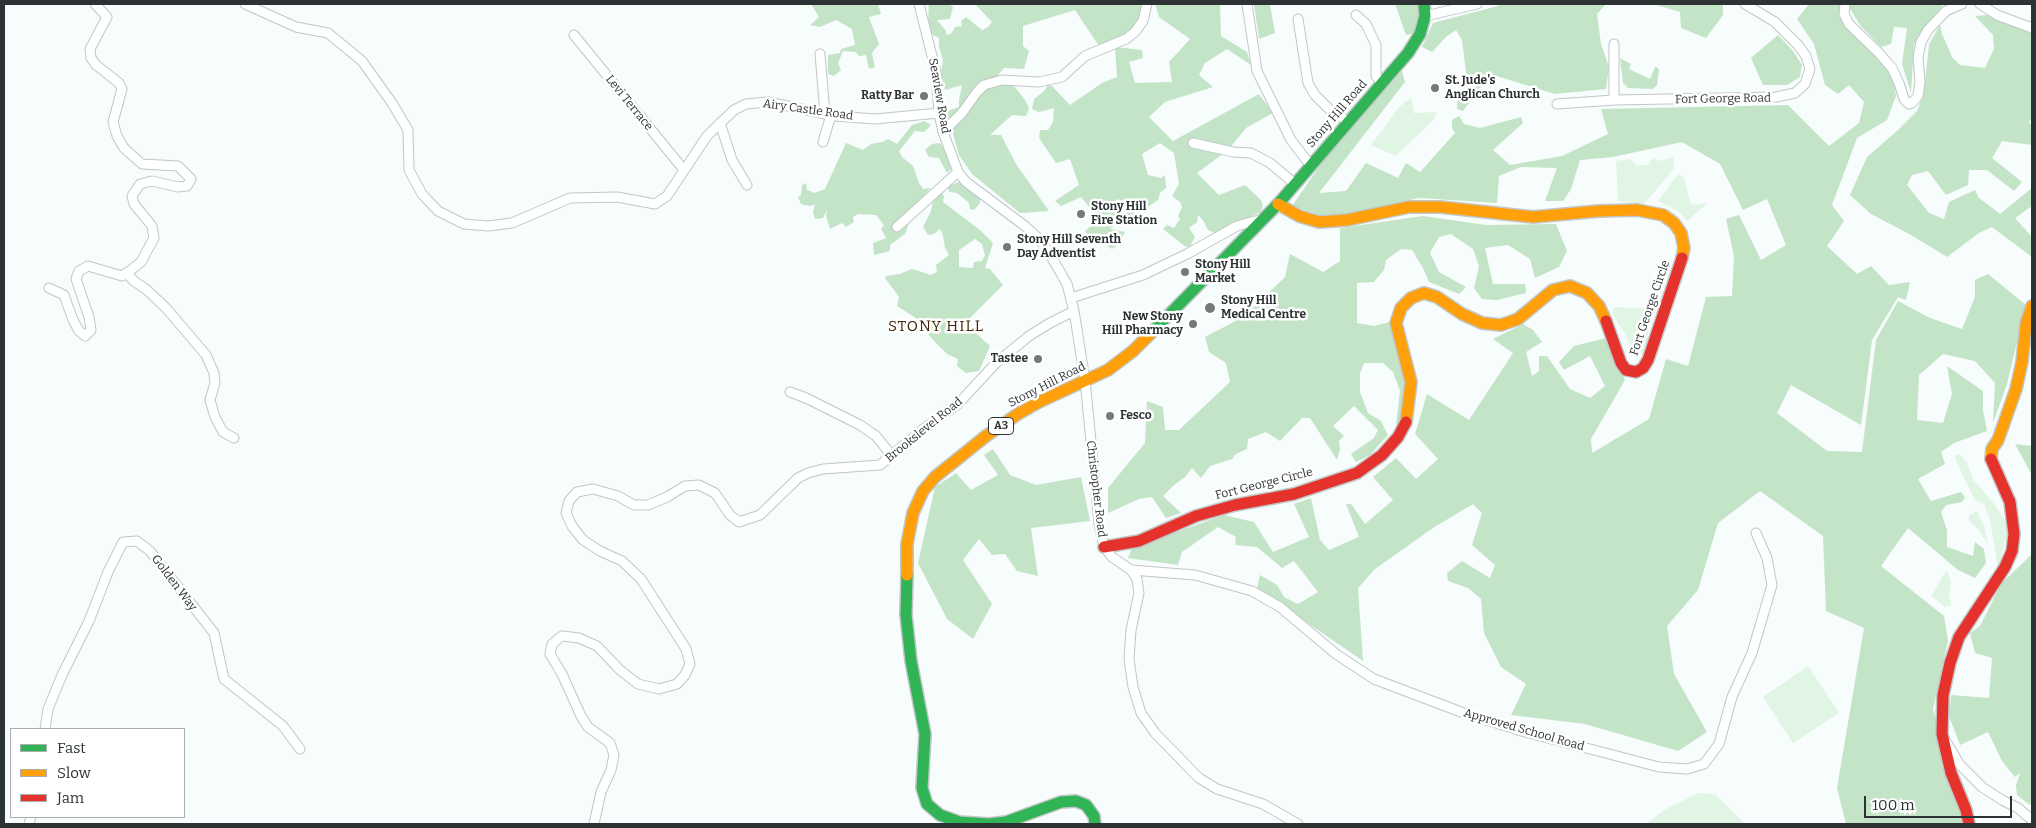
<!DOCTYPE html>
<style>
body{margin:0}
#map{position:relative;width:2036px;height:828px;overflow:hidden;background:#f7fcfc;font-family:Bitter,serif}
canvas{display:block}
.frame{position:absolute;inset:0;border:5px solid #2d3334;pointer-events:none}
.legend{position:absolute;left:10px;top:728px;width:175px;height:90px;box-sizing:border-box;background:#fff;border:1px solid #abadae;margin:0;padding:6px 9px;list-style:none;font-size:15px;color:#2d3334}
.legend li{display:flex;align-items:center;gap:10px;height:25px}
.legend b{width:25px;border:1px solid #abadae}
.scale{position:absolute;left:1864px;top:796px;width:148px;height:22px;box-sizing:border-box;border:2px solid #2d3334;border-top:0;padding-left:6px;font-size:15px;line-height:18px;white-space:nowrap;color:#2d3334;-webkit-text-stroke:4px #fff;paint-order:stroke}
</style>
<div id="map">
<canvas width="2036" height="828"></canvas>
<div class="frame"></div>
<ul class="legend">
<li><b style="height:6px;background:#30b455"></b>Fast</li>
<li><b style="height:6px;background:#ff9f0a"></b>Slow</li>
<li><b style="height:6px;background:#e5322d"></b>Jam</li>
</ul>
<div class="scale">100 m</div>
</div>
<script>
const g = document.querySelector('canvas').getContext('2d');
g.lineJoin = 'round';
function fillPath(path, color) { g.fillStyle = color; g.fill(path, 'evenodd'); }
const shape = rows => new Path2D(rows.map(r => 'M' + r).join(''));
function trace(path, color, width, dash) { g.strokeStyle = color; g.lineWidth = width; g.lineCap = dash ? 'butt' : 'round'; g.setLineDash(dash || []); g.stroke(path); }
function drawText(font, color, halo, rows, align = 'center') {
  g.font = font + ' Bitter,serif'; g.lineWidth = 5; g.setLineDash([]); g.textBaseline = 'middle'; g.strokeStyle = halo; g.fillStyle = color; for (const [text, x, y, turn = 0] of rows) {
    g.save(); g.translate(x, y); g.rotate((+turn || 0) * Math.PI / 180); g.textAlign = isNaN(turn) ? turn : align; if (halo) g.strokeText(text, 0, 0); g.fillText(text, 0, 0); g.restore();
  }
}
const green = shape([
 [1411,98,1414,113,1437,112,1434,119,1396,156,1371,145,1400,106],
 [1674,157,1673,170,1644,204,1618,201,1616,161,1630,159,1637,166,1648,165,1653,158,1658,161],
 [1678,174,1684,178,1691,205,1708,203,1687,221,1678,211,1658,201],
 [1614,307,1651,309,1647,341,1642,354,1635,356,1624,332,1612,314],
 [1960,454,1967,463,1974,481,1992,501,2004,519,2008,530,1998,568,1990,520,1984,504,1975,500,1955,459,1956,455],
 [1977,511,1984,526,1988,545,1978,529,1969,521,1969,515],
 [1946,571,1949,574,1951,584,1949,597,1951,601,1951,605,1945,607,1931,596],
 [1808,666,1839,713,1793,743,1763,697],
 [1699,793,1715,794,1745,824,1646,824,1666,809]
]);
const forest = shape([
 [811,4,878,4,881,14,869,17,879,44,872,53,875,67,869,69,866,55,859,56,856,52,843,51,838,63,841,70,834,76,828,74,828,55,840,53,841,49,855,45,852,29,836,20,820,27,810,25,819,17],
 [929,4,949,4,953,7,950,19,937,20,946,31,946,35,951,34,955,27,962,26,961,21,966,17,982,30,988,27,992,22,975,4,1144,4,1139,20,1125,36,1099,46,1075,10,1023,26,1023,46,1029,51,1024,69,1004,68,994,80,949,122,947,111,959,107,959,100,962,85,945,90,941,73,943,60,939,47,939,38,931,34,928,22],
 [1155,4,1220,4,1221,36,1247,52,1251,65,1227,49,1205,63,1199,75,1213,87,1165,102,1149,117,1173,141,1259,94,1273,113,1246,128,1228,150,1197,173,1219,195,1245,185,1261,200,1263,206,1260,212,1217,234,1208,230,1203,220,1198,215,1197,222,1189,228,1195,237,1190,246,1186,247,1163,229,1167,225,1174,228,1180,219,1178,216,1182,207,1180,202,1172,196,1179,184,1174,153,1160,143,1142,154,1148,175,1161,178,1165,175,1166,188,1160,193,1158,200,1132,218,1125,212,1122,201,1117,199,1114,209,1117,223,1110,229,1125,232,1119,244,1112,249,1106,245,1089,238,1085,231,1099,219,1081,197,1061,206,1055,201,1079,185,1070,159,1056,163,1039,138,1040,130,1048,130,1053,122,1054,108,1039,112,1032,109,1034,99,1043,92,1047,87,1046,84,1052,86,1070,105,1102,83,1117,77,1115,47,1142,50,1143,58,1129,62,1135,83,1172,82,1169,62,1190,39,1159,17],
 [1254,4,1270,4,1275,33,1259,39],
 [1395,4,1419,4,1420,15,1416,33,1406,35],
 [1500,4,1606,4,1597,14,1601,44,1609,67,1606,89,1555,94,1490,74,1463,111,1457,109,1458,93,1464,92,1466,72,1462,40,1456,30,1446,37,1432,52,1422,47,1433,23,1498,6],
 [1653,4,1723,4,1723,15,1706,38,1681,28,1680,12],
 [1809,4,1841,4,1841,15,1883,61,1893,77,1896,96,1887,120,1857,138,1832,205,1844,221,1827,246,1857,274,1871,266,1889,285,1910,282,1906,300,1898,297,1872,340,1861,425,1791,385,1777,413,1827,451,1862,452,1876,340,1898,301,1930,318,1962,329,1975,297,1975,280,1988,274,2026,305,2007,384,1993,423,1995,383,1975,361,1943,354,1919,375,1917,420,1943,423,1952,394,1947,366,1983,391,1983,410,1987,431,1954,443,1941,452,1945,464,1918,479,1931,501,1961,492,1965,497,1962,502,1946,505,1941,512,1947,530,1947,547,1973,556,1975,542,1984,549,1986,563,1975,578,1958,570,1908,528,1881,566,1944,616,1948,641,1933,709,1965,824,1846,824,1837,788,1864,628,1826,611,1823,536,1760,491,1718,523,1698,590,1667,626,1674,674,1707,732,1678,751,1585,724,1511,715,1526,684,1501,667,1484,633,1481,599,1468,588,1448,581,1447,573,1462,561,1490,578,1495,565,1472,545,1482,513,1473,504,1433,528,1375,569,1358,588,1363,661,1257,588,1260,575,1277,585,1284,597,1298,604,1318,592,1294,561,1282,568,1257,547,1235,545,1236,537,1218,527,1182,552,1178,565,1128,558,1132,548,1224,515,1254,522,1273,552,1309,537,1294,504,1311,498,1320,540,1329,550,1359,537,1346,504,1351,504,1365,524,1393,500,1373,477,1396,458,1416,479,1438,459,1415,434,1427,394,1469,420,1513,353,1493,339,1523,324,1533,330,1542,342,1526,352,1532,376,1539,371,1539,356,1547,356,1570,389,1590,398,1605,386,1590,356,1564,370,1559,362,1574,346,1606,338,1625,380,1591,439,1592,453,1649,419,1666,359,1688,366,1706,297,1732,296,1734,256,1726,219,1739,215,1761,260,1786,245,1767,199,1743,210,1720,164,1682,142,1613,157,1580,160,1571,189,1563,201,1545,201,1557,168,1521,167,1499,176,1497,203,1419,198,1330,218,1292,206,1332,148,1402,71,1405,82,1319,193,1346,191,1366,163,1398,178,1406,163,1420,172,1455,133,1452,128,1452,120,1459,116,1464,124,1480,128,1521,117,1523,123,1493,150,1510,165,1562,156,1608,134,1601,109,1788,105,1829,146,1859,123,1864,102,1849,85,1838,94,1825,85,1814,44,1797,19],
 [1852,4,1946,4,1943,5,1914,44,1911,93,1902,64,1907,28,1894,27,1891,44,1881,47,1860,25,1849,7],
 [1987,15,2032,32,2032,117,2029,123,2032,125,2032,145,2002,141,1992,158,2022,182,2014,191,1987,170,1969,170,1968,185,1946,195,1928,171,1912,175,1907,185,1929,213,1944,219,1949,202,1975,190,1979,198,2000,214,2032,188,2032,206,2015,218,2032,237,2032,257,1992,227,1979,233,1947,257,1911,235,1871,214,1850,195,1867,157,1898,130,1917,111,1924,92,1929,44,1940,25,1942,34,1952,57,1960,65,1985,68,1994,49,1993,35,1975,16],
 [1778,35,1793,51,1802,65,1800,77,1787,85,1763,85,1751,58],
 [1620,58,1631,64,1629,69,1650,79,1655,67,1657,67,1659,70,1657,85,1653,89,1628,88,1623,83],
 [1002,83,1015,87,1025,100,1029,108,1026,116,1012,115,990,135,1001,135,1016,164,1049,211,1020,213,972,174,959,155,952,131,985,90],
 [924,121,931,125,924,132,915,131,899,151,902,157,913,166,919,183,923,189,931,188,895,225,893,230,897,231,912,215,905,234,890,245,890,251,874,255,873,243,886,238,881,229,884,225,876,215,858,214,853,217,854,222,846,227,842,223,830,229,826,216,827,210,823,218,815,219,813,212,815,204,810,206,801,204,798,197,801,195,802,185,806,183,807,190,815,193,825,189,846,143,863,150,871,144,882,142,888,139,897,144,912,125],
 [940,143,945,150,952,168,947,173,939,158,929,157,925,150,932,144],
 [960,181,980,198,980,203,974,210,970,209,969,203,957,193,949,192,948,187],
 [941,190,944,197,943,202,980,230,993,243,985,268,990,269,1003,285,965,323,990,346,979,371,966,373,957,366,958,359,947,354,937,344,928,334,919,320,897,306,899,297,885,278,886,276,900,274,912,269,931,275,937,272,936,265,949,255,945,248,943,235,940,229,934,234,928,235,923,227,931,211,935,191],
 [975,239,982,244,985,255,982,261,974,262,973,268,959,267,959,250],
 [1423,216,1486,225,1556,224,1567,251,1559,267,1535,278,1530,259,1508,245,1485,248,1493,284,1525,284,1526,293,1497,300,1482,299,1474,288,1479,266,1473,249,1451,234,1439,237,1430,253,1439,272,1466,287,1459,294,1429,282,1423,268,1412,250,1401,249,1386,260,1384,270,1374,282,1357,283,1357,323,1374,326,1389,322,1396,340,1407,389,1401,422,1396,426,1400,391,1393,372,1383,363,1364,363,1360,373,1360,392,1368,413,1381,421,1388,435,1370,455,1356,462,1351,454,1374,438,1378,430,1354,406,1333,426,1344,436,1339,441,1340,449,1337,460,1310,418,1302,418,1280,441,1266,432,1248,439,1247,449,1236,454,1232,459,1210,466,1201,478,1192,468,1185,477,1173,486,1163,496,1181,513,1166,518,1152,497,1139,499,1108,513,1108,488,1145,443,1147,401,1163,407,1165,430,1179,430,1230,382,1226,363,1209,352,1205,337,1245,316,1261,300,1285,277,1290,254,1323,272,1340,261,1340,228],
 [2015,444,2032,446,2032,475],
 [993,449,1010,475,1036,485,1081,477,1090,521,1031,528,1038,576,1017,571,1005,554,992,555,979,539,963,560,992,604,973,639,947,619,918,563,935,487,956,473,971,490,998,475,984,455],
 [2032,554,2032,803,2030,805,2017,795,2016,785,2020,773,2015,777,2002,761,1988,732,1960,745,1949,716,1951,695,1989,698,1992,658,1975,653,1970,633,1980,626,2001,584]
]);
const street = shape([
 [245,4,296,27,328,33,362,61,392,103,408,130,409,170,422,194,438,211,464,224,488,226,512,223,570,198,617,197,655,204,667,196,707,136,734,110,746,104,768,102,835,116,875,119,939,113],
 [919,4,936,72,939,113,943,132,958,172,966,182,1025,226,1038,238,1048,251,1067,284,1074,311,1085,380,1099,524,1104,547,1112,557,1131,570,1137,579,1139,593,1131,630,1129,659,1133,687,1141,713,1155,733,1199,778,1217,789,1263,804,1298,824],
 [1247,4,1257,71,1291,140,1311,166],
 [1845,4,1844,14,1849,24,1879,53,1892,68,1899,83,1904,99,1909,104,1912,103,1918,96,1920,82,1918,58,1921,42,1928,30,1946,11,1962,4],
 [1980,4,1997,15,2032,28],
 [1356,15,1366,24,1376,45,1376,76,1382,84],
 [1425,16,1477,4],
 [1298,19,1308,83,1315,95,1329,109,1349,122],
 [574,35,684,170],
 [820,54,825,114],
 [1614,100,1614,44],
 [1557,104,1614,100,1776,97,1795,93,1805,84,1810,69,1806,56,1798,45,1775,22,1745,4],
 [720,123,732,160,747,185],
 [943,132,962,113,977,92,984,85,1002,80,1039,82,1062,77,1085,56,1126,39,1135,32,1143,21,1147,4],
 [823,142,831,115],
 [1193,143,1233,152,1251,153,1270,163,1295,184],
 [897,227,958,172],
 [126,273,134,281,147,290,166,308,206,355,214,373,215,383,210,400,215,417,223,432,234,438],
 [49,288,64,295,73,320,79,331,85,336,91,330,89,317,76,279,79,271,88,266,122,276,131,270,141,262,154,238,152,226,134,204,132,196,140,184,152,181,178,187,187,186,191,179,178,166,142,164,124,148,117,136,113,122,122,89,119,83,96,65,91,58,90,49,107,17,95,4],
 [1071,298,1143,275,1187,254,1237,226,1262,219],
 [790,392,806,398,860,425,876,436,892,456],
 [1131,570,1195,575,1252,591,1280,607,1336,654,1374,679,1461,712,1525,732,1659,767,1687,769,1704,764,1719,744,1732,697,1752,653,1772,585,1767,558,1756,533],
 [45,729,48,709,62,675,89,621,108,572,123,542,137,541,150,551,214,633,224,679,283,726,300,749],
 [1947,743,1960,765,1982,787,2002,800,2018,808,2032,820],
 [29,824,31,817],
 [594,824,601,792,611,770,614,755,610,743,588,727,581,716,562,674,550,654,552,644,562,636,579,638,597,646,620,670,638,684,659,689,677,684,685,675,690,664,686,649,641,579,622,561,600,551,583,540,572,526,566,513,569,501,577,492,593,489,618,496,634,505,648,505,667,497,685,486,699,485,715,493,730,515,739,522,760,515,798,478,808,473,823,469,880,465,922,430,958,404,996,363,1029,336,1050,323,1074,311]
]);
const fast = shape([
 [1151,333,1278,204,1408,53,1420,34,1425,16,1424,4],
 [907,575,906,615,911,661,925,734,922,788,927,804,940,815,959,822,989,824,1006,822,1061,802,1076,801,1086,805,1094,816,1095,824]
]);
const slow = shape([
 [1278,204,1299,216,1319,222,1347,220,1409,207,1440,207,1533,217,1599,211,1637,210,1663,215,1674,223,1681,233,1684,248,1682,258],
 [1406,422,1411,382,1396,323,1401,308,1411,298,1424,293,1437,297,1462,314,1482,323,1501,325,1518,319,1553,290,1570,286,1587,293,1599,306,1606,321],
 [1991,459,1992,449,1998,440,2016,389,2022,362,2026,324,2032,306],
 [907,575,907,544,913,513,923,491,935,477,986,436,1018,414,1039,402,1108,370,1133,351,1151,333]
]);
const jam = shape([
 [1606,321,1621,363,1626,370,1636,372,1643,368,1648,360,1682,258],
 [1104,547,1139,541,1196,516,1235,505,1294,494,1357,473,1382,455,1398,437,1406,422],
 [1969,824,1966,810,1951,773,1942,734,1943,695,1950,663,1959,637,2005,567,2012,551,2014,534,2010,502,1991,459]
]);
const markers = [
 [1435,88,5,"#74797a"],
 [924,96,5,"#74797a"],
 [1081,214,5,"#74797a"],
 [1007,247,5,"#74797a"],
 [1185,272,5,"#74797a"],
 [1210,308,6,"#74797a"],
 [1193,324,5,"#74797a"],
 [1038,359,5,"#74797a"],
 [1110,416,5,"#74797a"]
];
const shields = [
 [1001,426,25]
];
const shieldNames = [
 ["A3",1001,426]
];
const poiNames = [
 ["St. Jude's",1445,81],
 ["Anglican Church",1445,95],
 ["Ratty Bar",914,96,"right"],
 ["Stony Hill",1091,207],
 ["Fire Station",1091,221],
 ["Stony Hill Seventh",1017,240],
 ["Day Adventist",1017,254],
 ["Stony Hill",1195,265],
 ["Market",1195,279],
 ["Stony Hill",1221,301],
 ["Medical Centre",1221,315],
 ["New Stony",1183,317,"right"],
 ["Hill Pharmacy",1183,331,"right"],
 ["Tastee",1028,359,"right"],
 ["Fesco",1120,416]
];
const streetNames = [
 ["Seaview Road",939,96,80],
 ["Fort George Road",1723,99,-1],
 ["Levi Terrace",629,103,51],
 ["Airy Castle Road",808,110,8],
 ["Stony Hill Road",1337,114,-49],
 ["Fort George Circle",1650,308,-71],
 ["Stony Hill Road",1047,385,-27],
 ["Brookslevel Road",924,430,-39],
 ["Fort George Circle",1264,484,-14],
 ["Christopher Road",1096,489,83],
 ["Golden Way",174,583,53],
 ["Approved School Road",1524,730,16]
];
const quarterNames = [
 ["STONY HILL",936,327]
];
fillPath(green, '#e0f5e3');
fillPath(forest, '#c3e4c7');
trace(street, '#c1c6c6', 11);
trace(fast, '#c1c6c6', 14);
trace(slow, '#c1c6c6', 14);
trace(jam, '#c1c6c6', 14);
trace(street, '#feffff', 9);
trace(fast, '#30b455', 11);
trace(slow, '#ff9f0a', 11);
trace(jam, '#e5322d', 11);
for (const [x, y, r, color] of markers) { const dot = new Path2D(); dot.arc(x, y, r, 0, 2 * Math.PI); g.fillStyle = color; g.fill(dot); trace(dot, '#fff', 2); }
for (const [x, y, w] of shields) { const box = new Path2D(); box.roundRect(x - w / 2, y - 8.5, w, 17, 4); g.fillStyle = '#fff'; g.fill(box); trace(box, '#2d3334', 1); }
drawText('bold 11px', '#2d3334', null, shieldNames);
drawText('bold 12px', '#2d3334', '#fff', poiNames, 'left');
drawText('12px', '#2d3334', '#fff', streetNames);
g.letterSpacing = '1px';
drawText('15px', '#3f2305', '#fff', quarterNames);
g.letterSpacing = '0px';
</script>
